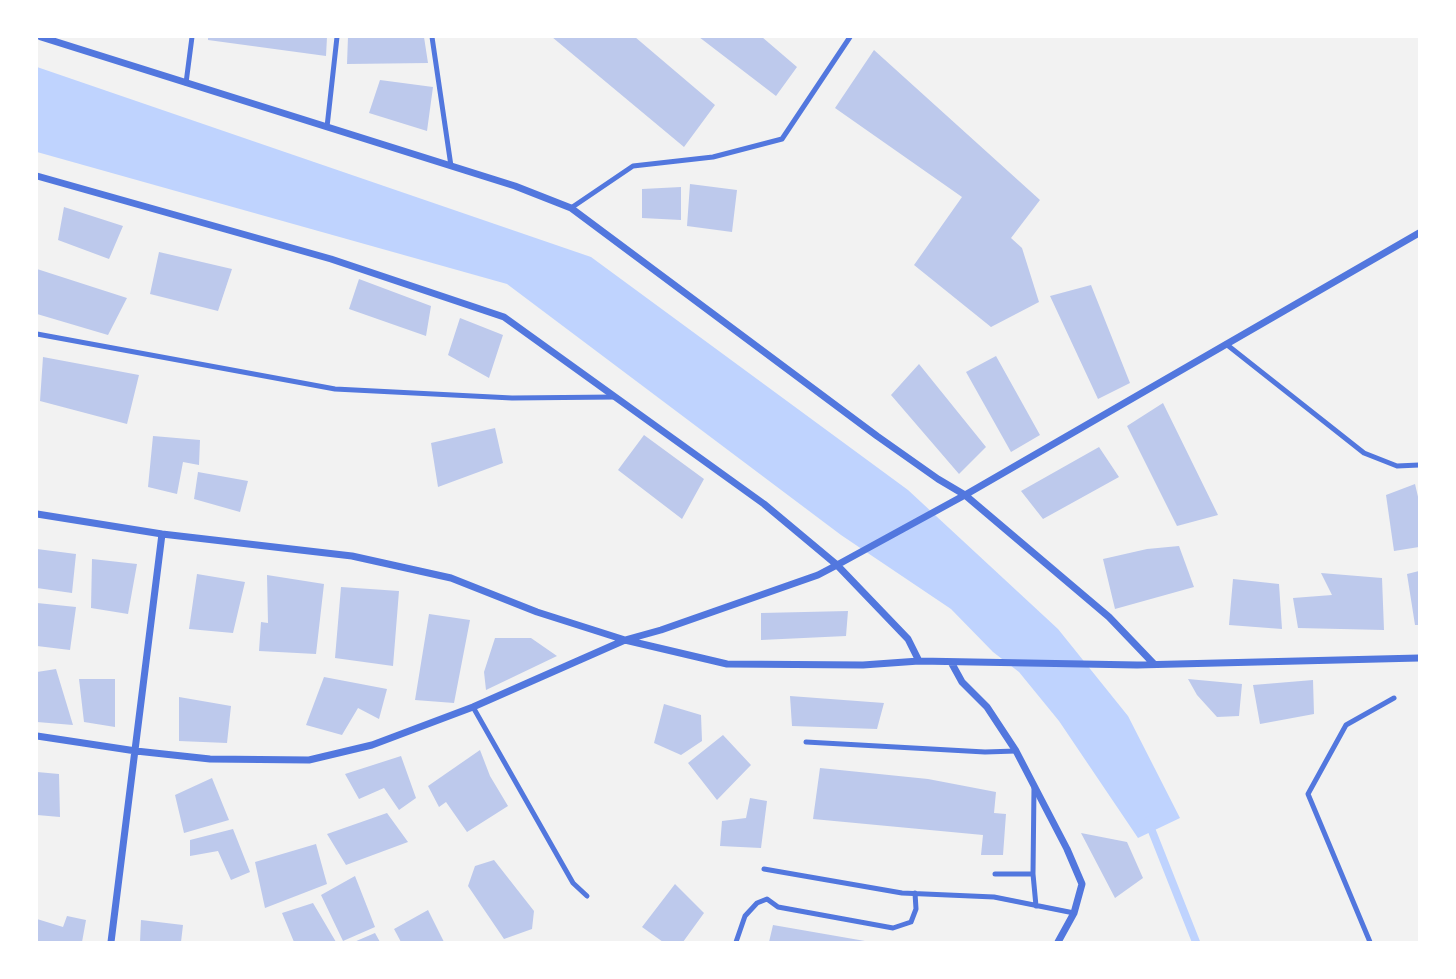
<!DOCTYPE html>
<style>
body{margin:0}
#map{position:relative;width:1456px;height:979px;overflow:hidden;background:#f2f2f2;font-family:Manrope,sans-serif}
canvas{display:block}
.frame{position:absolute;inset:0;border:38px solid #fff;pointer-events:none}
</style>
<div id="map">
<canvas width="1456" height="979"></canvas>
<div class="frame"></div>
</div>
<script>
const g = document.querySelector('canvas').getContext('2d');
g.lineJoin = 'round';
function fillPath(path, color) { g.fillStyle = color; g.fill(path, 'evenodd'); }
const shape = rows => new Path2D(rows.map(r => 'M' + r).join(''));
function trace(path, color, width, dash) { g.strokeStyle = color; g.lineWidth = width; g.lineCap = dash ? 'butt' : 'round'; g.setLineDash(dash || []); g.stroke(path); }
const water = shape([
 [37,67,591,257,908,490,1058,629,1128,716,1180,818,1138,838,1059,721,1019,672,993,652,951,609,841,535,507,284,37,152]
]);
const stream = shape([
 [1148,821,1196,942]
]);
const building = shape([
 [208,37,327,37,326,56,208,40],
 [348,37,424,37,428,63,347,64],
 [552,37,635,37,715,105,684,147],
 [699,37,762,37,797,67,776,96],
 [874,50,1040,200,1011,238,1022,248,1039,302,991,327,914,265,962,197,835,108],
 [380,80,433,87,427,131,369,113],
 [690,184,737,190,732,232,687,226],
 [681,187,681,220,642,218,642,189],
 [64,207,123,226,109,259,58,240],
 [159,252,232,269,218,311,150,294],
 [37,269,127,298,108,335,37,314],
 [359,279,431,306,426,336,349,309],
 [1091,285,1130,383,1098,399,1050,296],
 [460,318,503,335,489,378,448,355],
 [996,356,1040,435,1011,452,966,372],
 [43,357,139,375,127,424,40,401],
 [919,364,986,447,959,474,891,395],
 [1163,403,1218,515,1177,526,1127,426],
 [495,428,503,463,438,487,431,443],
 [644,435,704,479,682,519,618,470],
 [153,436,200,440,199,465,183,462,177,494,148,487],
 [1099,447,1119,477,1043,519,1021,491],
 [198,472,248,481,240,512,194,499],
 [1415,484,1419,501,1419,547,1394,551,1386,495],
 [1179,546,1194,587,1115,609,1103,559,1147,549],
 [37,549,76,554,72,593,37,588],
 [92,559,137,564,128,614,91,608],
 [1419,571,1419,625,1415,625,1407,574],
 [1321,573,1382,578,1384,630,1298,628,1293,598,1332,595],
 [197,574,245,582,233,633,189,629],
 [267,575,324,584,316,654,259,651,261,622,268,623],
 [1233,579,1279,584,1282,629,1229,625],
 [341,587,399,591,393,666,335,658],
 [37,603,76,607,70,650,37,646],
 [848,611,846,636,761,640,761,613],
 [429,614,470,620,454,703,415,700],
 [495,638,531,638,557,656,486,690,484,672],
 [56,669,73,725,37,722,37,672],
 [324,677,387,689,379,719,358,708,342,735,306,725],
 [79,679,115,679,115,727,84,722],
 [1188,679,1242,684,1239,716,1217,717,1197,695],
 [1313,680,1314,714,1260,724,1253,685],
 [790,696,884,703,877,729,792,726],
 [179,697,231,706,227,743,179,741],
 [664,704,701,715,702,741,681,755,654,743],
 [723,735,751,765,717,800,688,763],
 [480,750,490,776,508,806,467,832,446,802,439,807,428,786],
 [401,756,416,798,399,810,384,788,359,799,345,774],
 [820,768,928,779,996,792,994,813,1006,814,1003,855,981,855,983,835,813,819],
 [37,772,59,774,60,817,37,815],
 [212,778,229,820,184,833,175,795],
 [750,798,767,801,761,848,720,846,722,821,746,818],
 [387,813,408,842,346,865,327,834],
 [233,829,250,872,231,880,218,851,190,856,190,840],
 [1081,833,1127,842,1143,878,1115,898],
 [316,844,327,884,265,908,255,862],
 [494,860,534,911,532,929,504,939,468,886,475,866],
 [355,876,375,927,343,941,321,895],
 [675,884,704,913,683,942,663,942,642,927],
 [313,903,336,942,294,942,282,913],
 [428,910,444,942,401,942,394,929],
 [67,916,86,920,82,942,37,942,37,919,63,927],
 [141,920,183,925,181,942,140,942],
 [773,925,865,941,865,942,769,942],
 [375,933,380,942,354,942]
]);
const service = shape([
 [432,37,451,166],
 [186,83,192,37],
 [327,127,337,37],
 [571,208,633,166,713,157,782,139,850,37],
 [37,334,335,389,512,398,615,397],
 [1226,344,1364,453,1397,466,1419,465],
 [473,707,573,883,587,896],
 [806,742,985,752,1016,751],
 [1034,787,1033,874,1036,906],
 [764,869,902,893,994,897,1074,913],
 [995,874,1033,874],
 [736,942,745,916,757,903,767,899,778,907,893,928,911,922,916,909,915,893],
 [1370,942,1308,794,1346,725,1394,698]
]);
const minor = shape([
 [41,37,515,186,571,208,877,436,938,479,965,495,1109,617,1154,664],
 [37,176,331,259,504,317,764,504,837,565,908,639,919,661],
 [37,514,162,534,352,556,451,578,537,612,625,640,727,664,863,665,919,661,1137,665,1419,658],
 [951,662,962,682,987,707,1016,751,1067,849,1082,884,1074,913,1058,942],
 [37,736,136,751,210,759,309,760,372,745,473,707,625,640,661,630,818,575,837,565,965,495,1419,233],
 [111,942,162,534]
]);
fillPath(water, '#bfd3fe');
trace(stream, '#bfd3fe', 8);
fillPath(building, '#bdc9ec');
trace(service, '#5277de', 5);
trace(minor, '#5277de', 7);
</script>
